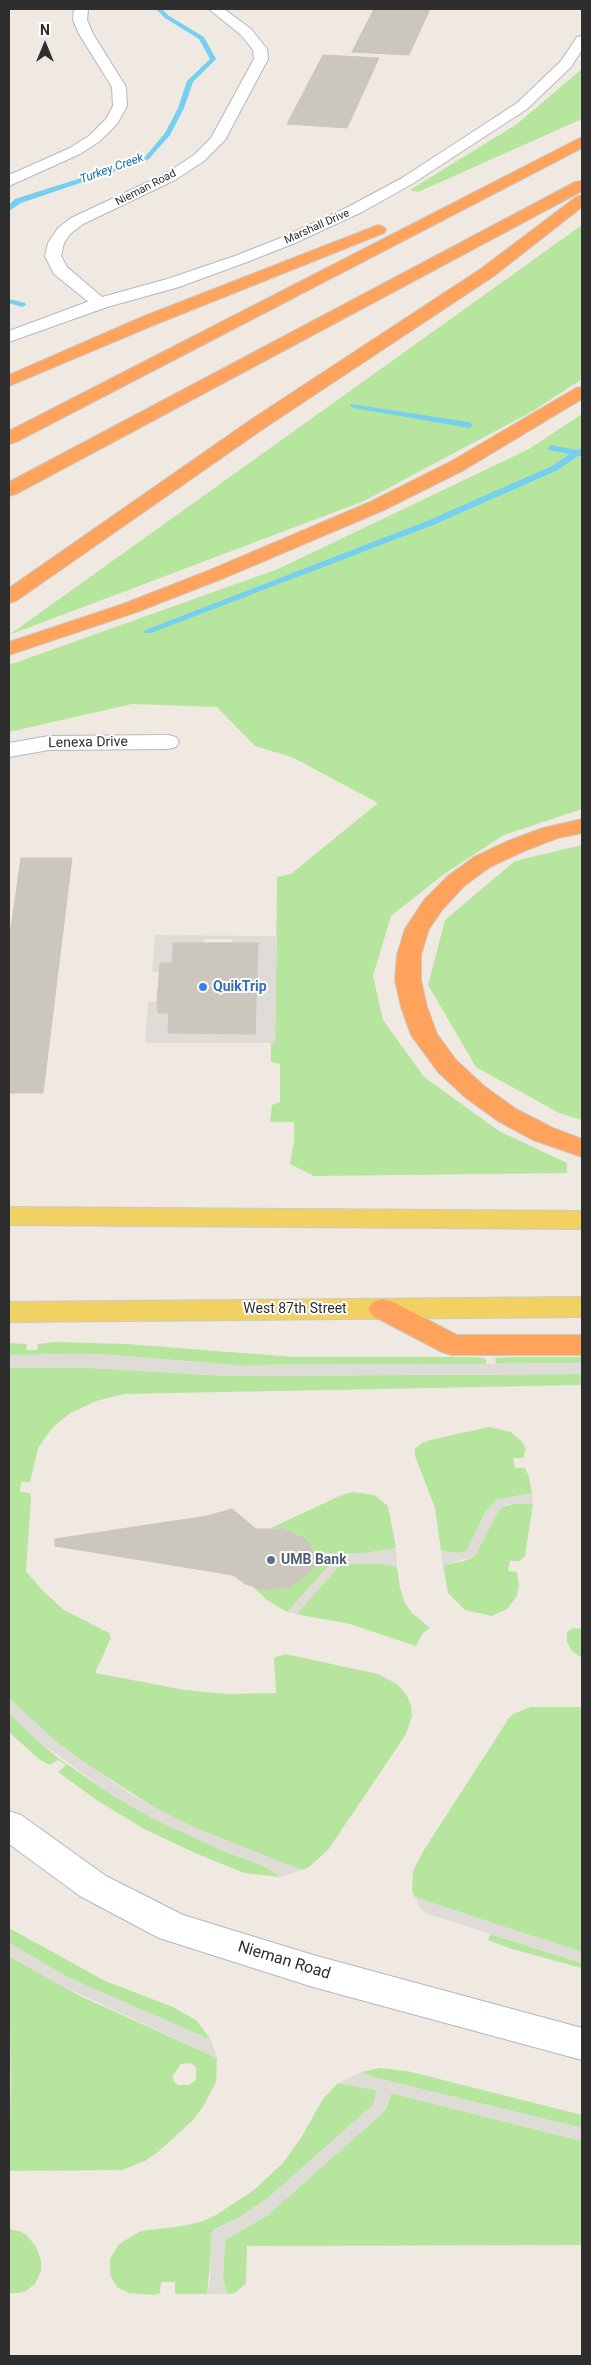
<!DOCTYPE html>
<style>
body{margin:0}
#map{position:relative;width:591px;height:2365px;overflow:hidden;background:#efe9e1;font-family:Roboto,sans-serif}
canvas{display:block}
.frame{position:absolute;inset:0;border:10px solid #2e2e2e;pointer-events:none}
.north{position:absolute;left:20px;top:20px;width:50px;height:50px;-webkit-text-stroke:4px #fff;paint-order:stroke;rotate:0deg;font-size:14px;font-weight:700;line-height:20px;text-align:center;color:#2e2e2e}
.north::after{content:'';display:block;margin:auto;width:18px;height:22px;background:#2e2e2e;clip-path:polygon(50% 0,100% 100%,50% 72%,0 100%)}
</style>
<div id="map">
<canvas width="591" height="2365"></canvas>
<div class="frame"></div>
<div class="north">N</div>
</div>
<script>
const g = document.querySelector('canvas').getContext('2d');
g.lineJoin = 'round';
function fillPath(path, color) { g.fillStyle = color; g.fill(path, 'evenodd'); }
const shape = rows => new Path2D(rows.map(r => 'M' + r).join(''));
function trace(path, color, width, dash) { g.strokeStyle = color; g.lineWidth = width; g.lineCap = dash ? 'butt' : 'round'; g.setLineDash(dash || []); g.stroke(path); }
function drawText(font, color, halo, rows, align = 'center') {
  g.font = font + ' Roboto,sans-serif'; g.lineWidth = 4; g.setLineDash([]); g.textBaseline = 'middle'; g.strokeStyle = halo; g.fillStyle = color; for (const [text, x, y, turn = 0] of rows) {
    g.save(); g.translate(x, y); g.rotate((+turn || 0) * Math.PI / 180); g.textAlign = isNaN(turn) ? turn : align; if (halo) g.strokeText(text, 0, 0); g.fillText(text, 0, 0); g.restore();
  }
}
const green = shape([
 [582,69,582,119,418,192,410,190,517,124],
 [582,225,582,379,533,411,364,501,9,635],
 [582,414,582,809,504,835,444,874,391,916,373,976,383,1020,424,1077,499,1131,567,1163,567,1173,314,1176,290,1164,294,1142,294,1122,270,1122,272,1105,280,1102,280,1064,271,1062,271,1043,275,1043,277,877,291,874,378,803,294,758,255,746,217,707,132,704,9,732,9,665,278,569,529,449],
 [582,845,582,1120,559,1113,476,1067,428,985,445,920,515,861],
 [56,1342,126,1344,294,1357,477,1357,486,1359,486,1364,236,1365,99,1354,9,1355,9,1343,27,1344,26,1350,37,1350,38,1344],
 [514,1357,582,1357,582,1363,496,1364,495,1358],
 [9,1368,90,1368,229,1376,582,1374,582,1385,124,1394,96,1401,69,1414,53,1427,38,1448,30,1482,21,1482,20,1492,30,1493,31,1499,26,1571,42,1590,64,1610,109,1633,111,1638,95,1673,185,1690,227,1694,276,1693,274,1659,276,1657,285,1654,378,1674,397,1684,406,1694,411,1705,412,1716,406,1734,328,1850,309,1867,302,1870,213,1836,165,1814,77,1758,37,1726,9,1698],
 [489,1427,511,1432,523,1443,526,1449,523,1458,513,1458,515,1468,525,1468,529,1477,532,1493,496,1500,485,1513,467,1551,460,1553,441,1551,435,1508,415,1456,415,1449,422,1443,430,1440],
 [353,1492,374,1495,388,1506,396,1548,365,1553,313,1553,310,1544,298,1535,283,1529,271,1528,344,1494],
 [517,1503,533,1504,525,1556,520,1561,510,1561,508,1571,517,1572,519,1585,517,1596,507,1609,492,1616,465,1610,448,1593,443,1565,464,1561,475,1556,496,1514,502,1507],
 [313,1564,331,1564,287,1612,267,1600,253,1587,271,1590,291,1587,307,1575],
 [341,1564,384,1564,397,1567,400,1588,405,1603,412,1613,430,1628,423,1633,416,1646,350,1624,296,1614],
 [573,1628,582,1629,582,1658,571,1650,567,1641,567,1632],
 [531,1707,582,1707,582,1952,451,1910,415,1897,412,1890,413,1871,422,1853,509,1718,513,1714],
 [9,1713,37,1740,58,1758,112,1795,154,1819,226,1852,264,1866,281,1877,244,1873,193,1852,146,1830,98,1801,58,1772,66,1765,58,1760,50,1765,39,1759,9,1732],
 [9,1928,105,1981,173,2007,197,2021,211,2040,69,1978,9,1943],
 [490,1934,582,1963,582,1968,512,1949,488,1940],
 [9,1956,80,1996,217,2058,216,2082,204,2105,194,2119,158,2152,145,2161,122,2170,9,2171,11,2085],
 [190,2063,196,2067,196,2080,189,2085,178,2085,174,2082,173,2075,181,2064],
 [380,2068,407,2071,582,2115,582,2128,372,2077,361,2072],
 [338,2083,377,2090,373,2105,268,2198,240,2217,213,2230,207,2294,177,2294,175,2293,175,2282,161,2282,160,2293,155,2295,129,2293,118,2288,110,2275,110,2259,119,2244,141,2231,183,2226,203,2221,216,2215,254,2190,283,2163,301,2138,323,2099],
 [391,2093,582,2141,582,2245,247,2246,246,2283,235,2293,227,2294,223,2279,225,2240,268,2215,386,2109],
 [9,2229,19,2231,27,2235,36,2247,41,2260,41,2271,35,2284,26,2291,19,2293,9,2293]
]);
const plaza = shape([
 [155,935,277,936,275,1043,145,1043,148,1002,159,1002,169,1013,168,1033,255,1034,232,939,204,939,203,944,173,943,172,963,160,963,159,972,152,972],
 [99,1354,236,1365,582,1363,582,1374,229,1376,90,1368,9,1368,9,1355],
 [532,1493,533,1504,508,1504,499,1510,475,1556,443,1565,441,1551,460,1553,467,1550,485,1513,496,1500],
 [396,1548,397,1567,384,1564,341,1564,296,1614,287,1612,330,1564,313,1564,313,1553,365,1553],
 [9,1698,59,1744,130,1794,187,1824,302,1870,281,1877,264,1866,226,1852,154,1819,112,1795,37,1740,9,1713],
 [415,1897,582,1952,582,1963,425,1913,420,1908],
 [9,1943,69,1978,211,2040,217,2058,56,1983,9,1956],
 [361,2072,372,2077,582,2128,582,2141,391,2093,384,2112,268,2215,225,2240,223,2279,227,2294,207,2294,210,2279,211,2232,240,2217,268,2198,373,2105,377,2090,338,2083]
]);
const stream = shape([
 [156,9,162,9,169,16,204,37,216,59,193,82,184,108,170,135,148,160,21,203,9,211,9,205,15,199,144,158,165,133,178,108,187,81,210,59,199,39,165,18,156,9],
 [9,299,25,303,26,305,22,307,9,303,9,299],
 [351,404,469,422,473,425,469,428,354,408,350,406,351,404],
 [552,445,576,450,582,448,582,456,578,456,558,470,433,525,151,633,145,633,143,631,427,521,552,466,570,454,549,450,548,448,552,445]
]);
const building = shape([
 [374,9,430,9,409,55,352,52,374,9],
 [323,55,379,58,347,128,287,124,323,55],
 [21,858,72,858,43,1093,9,1093,9,942,21,858],
 [173,943,258,943,255,1034,168,1033,169,1013,158,1013,157,1002,160,963,172,963,173,943],
 [232,1509,256,1529,283,1529,305,1539,310,1544,314,1558,312,1570,307,1575,291,1587,264,1590,245,1584,233,1575,55,1546,55,1539,207,1516,232,1509]
]);
const minor = shape([
 [74,9,88,9,87,20,93,34,126,87,127,106,117,124,100,141,80,154,9,186,9,175,70,148,90,135,106,119,113,106,112,87,79,34,73,20,74,9],
 [209,9,224,9,251,29,267,49,268,59,225,140,204,161,175,180,83,224,70,234,64,243,61,256,67,267,109,303,107,307,101,308,95,307,54,274,45,256,48,243,58,228,71,218,165,174,194,155,211,138,254,59,253,50,241,35,209,9],
 [168,735,176,737,179,742,176,747,168,749,49,750,9,757,9,743,49,736,168,735],
 [9,1811,21,1815,106,1876,183,1915,313,1955,582,2028,582,2060,313,1987,159,1938,80,1896,9,1844,9,1811]
]);
const tertiary = shape([
 [582,36,582,50,571,67,527,109,412,184,362,212,295,243,247,262,179,287,107,307,9,342,9,331,95,299,167,279,235,256,283,237,350,206,402,178,517,103,561,61,577,37,582,36]
]);
const primary = shape([
 [9,1207,582,1211,582,1229,9,1225,9,1207],
 [582,1297,582,1317,9,1322,9,1302,582,1297]
]);
const motorway = shape([
 [582,137,582,148,16,442,9,444,9,431,582,137],
 [582,181,582,191,16,494,9,496,9,482,575,182,582,181],
 [582,195,582,207,494,276,266,427,16,601,9,603,9,588,252,419,482,268,576,197,582,195],
 [378,225,384,227,386,230,384,233,154,325,9,386,9,375,142,317,378,225],
 [582,387,582,399,464,470,384,510,224,578,137,612,9,655,9,642,123,604,210,570,370,502,450,462,576,388,582,387],
 [582,819,582,833,558,838,524,851,490,867,464,886,442,910,429,929,421,955,421,980,427,1007,437,1034,456,1060,484,1086,516,1109,553,1128,582,1139,582,1157,533,1140,498,1121,466,1098,438,1072,411,1035,401,1007,395,980,397,955,405,929,424,900,448,876,474,857,508,841,543,828,582,819],
 [383,1299,393,1302,457,1335,582,1335,582,1355,452,1355,442,1352,373,1316,368,1309,373,1302,383,1299]
]);
const markers = [
 [203,987,5,"#3f7fe0"],
 [271,1560,5,"#5c6f8a"]
];
const farStreetnames = [
 ["Nieman Road",146,188,-27],
 ["Marshall Drive",317,227,-24]
];
const farWaternames = [
 ["Turkey Creek",112,169,-20]
];
const streetNames = [
 ["Lenexa Drive",88,743,-1],
 ["West 87th Street",295,1309]
];
const shopNames = [
 ["QuikTrip",213,987]
];
const serviceNames = [
 ["UMB Bank",281,1560]
];
const nearStreetnames = [
 ["Nieman Road",284,1961,17]
];
fillPath(green, '#b6e59e');
fillPath(plaza, '#dfdcd8');
fillPath(stream, '#75cff0');
fillPath(building, '#cbc7bf');
trace(building, '#cbc5ba', 1);
trace(minor, '#b4b7c1', 2);
trace(tertiary, '#b4b7c1', 2);
trace(primary, '#c9c9c9', 2);
trace(motorway, '#c9c9c9', 2);
fillPath(minor, '#fff');
fillPath(tertiary, '#fff');
fillPath(primary, '#f2d163');
fillPath(motorway, '#ffa35c');
for (const [x, y, r, color] of markers) { const dot = new Path2D(); dot.arc(x, y, r, 0, 2 * Math.PI); g.fillStyle = color; g.fill(dot); trace(dot, '#fff', 2); }
drawText('11px', '#2e2e2e', '#fff', farStreetnames);
drawText('italic 12px', '#0d6fa3', '#fff', farWaternames);
drawText('14px', '#2e2e2e', '#fff', streetNames);
drawText('bold 14px', '#366cbe', '#fff', shopNames, 'left');
drawText('bold 14px', '#4e5e75', '#fff', serviceNames, 'left');
drawText('16px', '#2e2e2e', '#fff', nearStreetnames);
</script>
